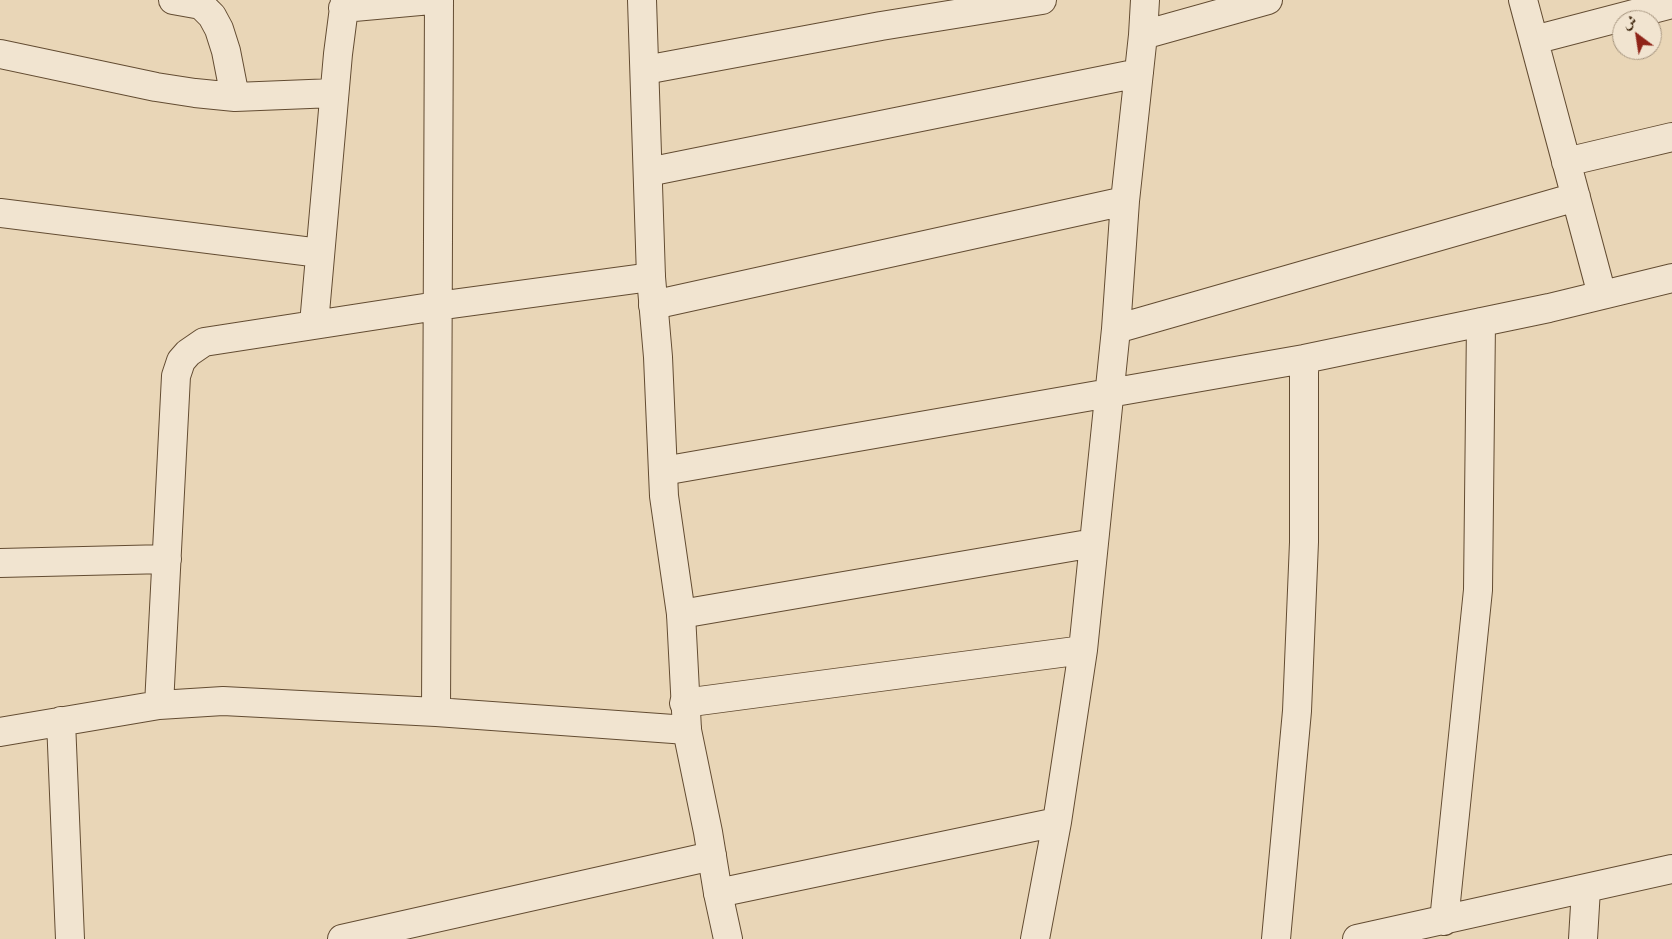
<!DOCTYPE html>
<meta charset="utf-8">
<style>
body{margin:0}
#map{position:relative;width:1672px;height:939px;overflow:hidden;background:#e9d6b7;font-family:Alegreya,Amiri,serif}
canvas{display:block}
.north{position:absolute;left:1612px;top:10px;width:50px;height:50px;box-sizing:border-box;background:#f1e4d0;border:1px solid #a6957f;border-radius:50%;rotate:329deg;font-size:14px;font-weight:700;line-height:20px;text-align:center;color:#361e06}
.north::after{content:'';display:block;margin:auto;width:18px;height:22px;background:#8f2418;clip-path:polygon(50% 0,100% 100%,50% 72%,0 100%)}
</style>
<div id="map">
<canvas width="1672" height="939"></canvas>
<div class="north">ش</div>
</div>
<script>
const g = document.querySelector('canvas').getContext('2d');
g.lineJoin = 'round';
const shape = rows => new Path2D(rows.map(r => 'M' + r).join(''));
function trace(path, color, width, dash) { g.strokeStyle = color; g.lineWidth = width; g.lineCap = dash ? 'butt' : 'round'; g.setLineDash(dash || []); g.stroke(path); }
const minor = shape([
 [173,0,201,5,212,16,219,29,226,51,235,97],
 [1523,0,1602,295],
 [343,8,431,0],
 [1143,35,1268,0],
 [1534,40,1672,4],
 [0,54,156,87,195,93,235,97,334,93],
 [645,70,881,26,1042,0],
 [1566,162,1672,137],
 [648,172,1139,73],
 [0,213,320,253],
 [653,305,1125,201],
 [314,324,338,54,345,0],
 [1116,329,1576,197],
 [663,471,1304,359,1549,308,1672,278],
 [0,563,167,559],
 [681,614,1094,543],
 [684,703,1083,650],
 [159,705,176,376,181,361,188,353,204,342,437,306,651,277],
 [436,712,439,0],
 [61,721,70,939],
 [0,732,159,705,223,701,436,712,687,730],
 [718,893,1057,822],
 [1444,921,1478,590,1481,322],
 [342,939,712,856],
 [1035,939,1057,822,1083,650,1116,329,1125,201,1143,35,1145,0],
 [1276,939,1297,711,1304,542,1304,359],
 [1357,939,1672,869],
 [1583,939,1586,889]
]);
const tertiary = shape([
 [642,0,651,277,658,357,664,496,681,614,687,730,708,832,718,893,728,939]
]);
trace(minor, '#634c32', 30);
trace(tertiary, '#634c32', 30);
trace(minor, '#f1e4d0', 28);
trace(tertiary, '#f1e4d0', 28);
</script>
